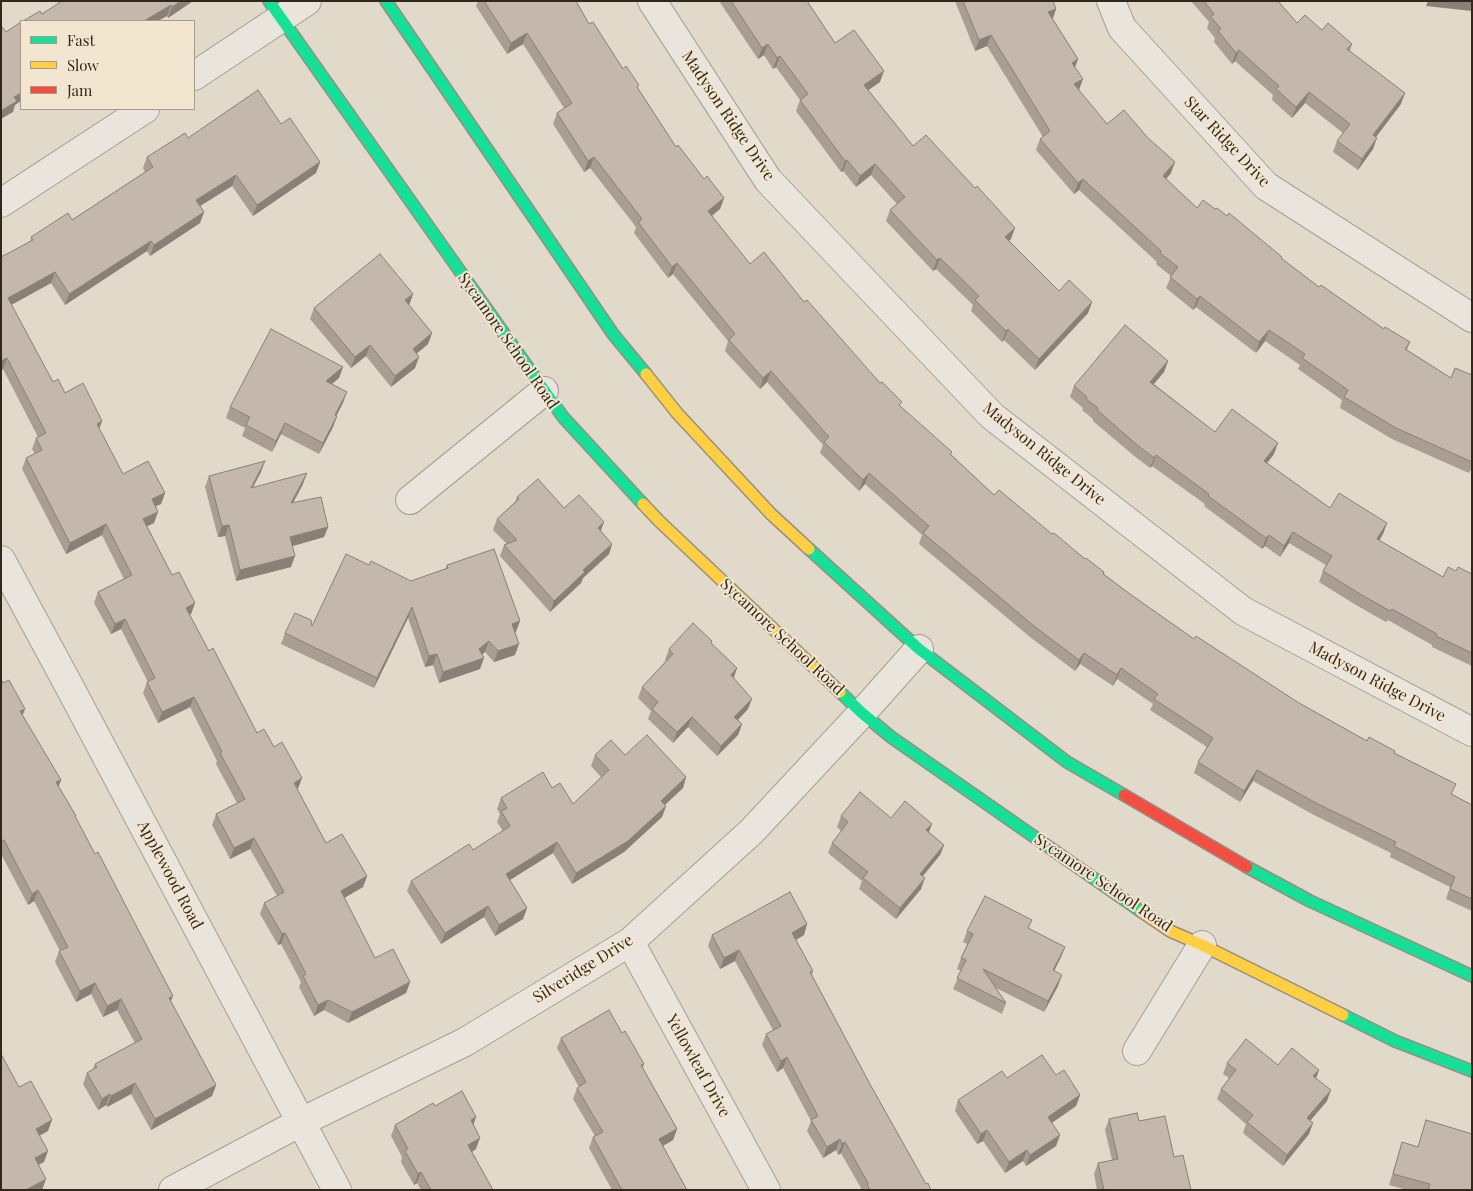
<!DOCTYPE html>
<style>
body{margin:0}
#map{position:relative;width:1473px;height:1191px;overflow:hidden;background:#e1d9ca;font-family:"Playfair Display",serif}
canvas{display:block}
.frame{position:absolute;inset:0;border:2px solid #33271d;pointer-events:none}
.legend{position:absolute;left:20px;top:20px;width:175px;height:90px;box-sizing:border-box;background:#f2e6d0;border:1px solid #a69a88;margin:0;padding:6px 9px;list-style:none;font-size:15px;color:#33271d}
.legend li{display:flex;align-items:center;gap:10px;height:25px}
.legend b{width:25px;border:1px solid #a69a88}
</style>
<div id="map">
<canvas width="1473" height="1191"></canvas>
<div class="frame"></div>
<ul class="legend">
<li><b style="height:6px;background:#16e098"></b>Fast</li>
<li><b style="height:6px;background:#ffcf43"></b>Slow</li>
<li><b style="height:6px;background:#f24e42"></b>Jam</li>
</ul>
</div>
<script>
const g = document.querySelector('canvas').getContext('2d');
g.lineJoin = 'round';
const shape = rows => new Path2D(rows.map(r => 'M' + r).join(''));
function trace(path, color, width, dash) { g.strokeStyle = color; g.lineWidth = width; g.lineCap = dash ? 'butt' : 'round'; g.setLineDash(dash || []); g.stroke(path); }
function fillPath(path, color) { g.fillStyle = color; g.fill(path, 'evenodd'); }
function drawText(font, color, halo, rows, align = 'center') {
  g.font = font + ' "Playfair Display",serif'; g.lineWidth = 4; g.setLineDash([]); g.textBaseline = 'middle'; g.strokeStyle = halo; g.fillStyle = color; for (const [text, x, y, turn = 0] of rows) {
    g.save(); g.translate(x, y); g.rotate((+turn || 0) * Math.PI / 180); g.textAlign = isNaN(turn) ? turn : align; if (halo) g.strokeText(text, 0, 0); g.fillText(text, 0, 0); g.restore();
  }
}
const street = shape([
 [652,1,768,180,992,416,1243,611,1472,732],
 [1111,1,1122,28,1266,186,1472,318],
 [194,76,307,1],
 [1,203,145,109],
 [410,500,544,391],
 [1,560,68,684,337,1190],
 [630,942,766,1190],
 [1137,1051,1202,945],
 [173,1190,301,1122,465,1042,630,942,752,831,862,713,919,649]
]);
const fast = shape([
 [269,1,563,417,643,504],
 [386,1,613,334,646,374],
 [809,549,919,649,1067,762,1124,795],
 [840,692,862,713,891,737,1142,912],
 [1247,867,1310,901,1472,976],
 [1343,1015,1395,1041,1472,1071]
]);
const slow = shape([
 [646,374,677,413,771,514,809,549],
 [643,504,659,521,840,692],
 [1142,912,1170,931,1202,945,1343,1015]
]);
const jam = shape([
 [1124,795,1247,867]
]);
const wall = shape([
 [62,1,193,1,168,18,167,16,42,14],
 [478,1,576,1,589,24,638,88,676,147,704,179,724,198,720,209,712,216,750,264,804,302,901,407,994,495,1052,534,1085,559,1104,572,1104,574,1130,594,1194,639,1299,703,1367,741,1395,753,1452,794,1472,805,1472,911,1446,899,1450,887,1390,857,1391,853,1312,814,1253,781,1240,802,1194,773,1198,762,1207,747,1150,710,1153,704,1117,679,1113,686,1080,664,1075,671,1030,637,919,544,922,535,865,484,859,491,820,453,823,445,767,382,760,389,725,351,728,341,673,274,668,278,634,233,636,227,590,168,584,172,553,124,557,113,564,108,523,44,507,54,476,6],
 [719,1,807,1,835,43,880,82,868,90,913,146,1011,239,1009,241,1059,291,1092,302,1088,313,1035,370,1004,340,1002,342,971,311,973,305,936,269,933,271,886,221,890,210,897,204,871,175,856,187,843,171,841,172,796,111,800,100,776,67,773,69,764,55,758,59],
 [955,1,1053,1,1056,9,1053,19,1078,59,1075,67,1078,90,1107,124,1171,173,1166,179,1197,208,1215,209,1319,287,1384,329,1410,342,1407,350,1451,378,1472,375,1472,467,1469,473,1392,439,1340,408,1342,400,1298,369,1300,365,1265,341,1256,353,1196,307,1193,310,1166,288,1171,276,1156,264,1157,262,1079,190,1074,194,1036,150,1040,139,1043,137,987,46,975,51],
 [1191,1,1278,1,1297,23,1322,30,1352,44,1350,51,1401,104,1376,137,1373,149,1358,170,1333,152,1337,141,1343,133,1305,103,1292,118,1272,100,1273,95,1235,61,1232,64,1214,42,1215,38,1207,28,1209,22],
 [281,124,320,162,316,173,253,216,232,186,200,206,204,212,200,223,150,256,147,251,65,305,51,283,11,305,53,382,65,393,102,421,99,428,123,474,165,493,161,504,155,506,154,523,147,526,172,575,195,603,191,614,189,615,209,651,257,733,297,789,326,843,367,876,363,887,344,898,375,958,410,982,406,993,348,1023,324,1010,314,1016,299,987,301,982,281,944,278,945,260,914,264,903,277,896,250,849,230,859,212,825,216,814,237,803,216,764,217,761,190,707,158,723,143,693,147,682,148,682,121,629,111,634,94,603,98,592,124,579,102,535,66,554,22,469,26,458,35,454,32,449,36,438,38,437,3,369,1,257,30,242,31,237,72,220,145,172,143,168,147,157,188,138],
 [413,294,409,305,432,333,428,344,416,354,415,368,391,387,366,356,351,368,310,319,314,308],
 [1168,361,1164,372,1154,384,1215,432,1274,454,1267,463,1330,508,1387,523,1383,534,1379,540,1443,577,1456,571,1472,574,1472,666,1432,647,1432,645,1388,620,1386,622,1356,605,1319,582,1323,571,1326,565,1289,543,1280,557,1265,546,1262,549,1204,506,1205,504,1152,466,1150,468,1133,455,1093,421,1093,419,1082,410,1083,408,1070,397,1074,386],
 [343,367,339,378,332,384,343,403,336,416,337,416,333,427,319,454,281,434,272,452,242,436,245,428,226,418,230,407],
 [261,472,253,487,303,484,293,503,328,527,324,537,292,546,291,567,236,581,225,536,218,537,205,487,209,476],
 [517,497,564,508,601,531,612,544,609,554,583,578,581,583,550,612,500,556,504,545,507,544,493,530,497,519,515,502],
 [447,565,516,632,515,632,515,655,494,662,485,652,482,654,480,669,439,683,433,665,425,667,408,618,374,688,281,644,285,633,312,626,411,581,445,569],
 [712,641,711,643,737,668,734,678,748,709,738,720,742,724,738,735,717,756,688,727,673,743,648,719,651,711,638,698,642,687,666,661,665,660,669,649],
 [1,679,61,780,58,786,76,816,75,817,171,1002,216,1085,212,1096,151,1130,131,1094,107,1107,106,1105,98,1110,83,1084,87,1073,93,1069,95,1064,135,1043,117,1010,103,1017,91,994,76,1002,55,962,59,951,60,951,34,901,28,905,1,854],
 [595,755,625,755,686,777,683,788,665,805,666,806,662,817,624,852,572,884,553,853,510,880,527,908,523,919,495,936,484,917,441,944,407,891,411,881,473,850,503,831,497,822,500,814,497,809,501,798,552,788,573,804,601,777,591,766],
 [841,816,891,818,929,832,944,845,940,855,923,876,921,889,896,919,859,889,862,881,828,853,832,843,841,831,837,827],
 [807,924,804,935,796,940,813,971,812,975,871,1086,926,1184,931,1190,862,1190,841,1153,838,1155,836,1150,823,1158,807,1131,811,1121,783,1068,777,1072,762,1045,766,1034,773,1030,735,961,720,969,708,946,712,935],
 [1029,929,1065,947,1061,957,1054,971,1058,986,1044,1012,996,988,1006,1003,1002,1014,953,989,961,971,957,969,961,958,967,944,963,942,967,931],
 [622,1033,644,1064,643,1068,677,1129,673,1140,663,1146,687,1190,612,1190,589,1148,593,1137,595,1136,573,1099,577,1088,579,1087,557,1048,561,1038],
 [1227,1063,1278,1065,1319,1070,1316,1078,1327,1101,1310,1121,1309,1134,1283,1166,1243,1133,1246,1124,1217,1099,1221,1089,1229,1078,1223,1074],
 [1056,1075,1080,1095,1076,1106,1052,1123,1060,1135,1056,1146,1026,1166,1023,1161,1005,1173,983,1141,977,1144,955,1111,958,1100,1007,1078],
 [435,1106,476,1117,473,1126,476,1149,472,1152,493,1190,421,1190,417,1183,414,1185,401,1162,402,1157,391,1136,395,1125],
 [1109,1119,1139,1121,1174,1157,1191,1190,1097,1190,1094,1174,1098,1163,1112,1160,1105,1130],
 [1426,1120,1472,1190,1407,1190,1389,1185,1402,1142,1418,1147]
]);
const shadedWall = shape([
 [181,1,193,1,168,18,172,7],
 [1428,1,1472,1,1472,11,1426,6],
 [171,5,167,16,158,21,144,21],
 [1056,9,1052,20,1048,12],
 [527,33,523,44,507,54,511,43],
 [991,35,987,46,975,51,979,40],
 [768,44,764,55,758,59,762,48],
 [1239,50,1235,61,1232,64,1236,53],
 [780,56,776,67,773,69,777,58],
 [1078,59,1074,70,1072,63],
 [884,71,880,82,860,96,864,85],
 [1083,79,1079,90,1074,84],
 [1309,92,1305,103,1292,118,1296,107],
 [21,93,21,101,15,105,13,112,1,119,1,111,14,97],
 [1405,93,1401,104,1369,146,1373,135],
 [1377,138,1373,149,1358,170,1362,159],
 [594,157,590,168,584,172,588,161],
 [847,160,843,171,841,172,845,161],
 [320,162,316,173,253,216,257,205],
 [1175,162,1171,173,1159,187,1163,176],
 [875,164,871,175,856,187,860,176],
 [236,175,232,186,192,211,196,200],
 [1083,179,1079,190,1074,194,1078,183],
 [724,198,720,209,704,222,708,211],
 [204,212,200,223,150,256,154,245],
 [1015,228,1011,239,1001,247,1005,237],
 [151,241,147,251,65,305,69,294],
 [940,258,936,269,933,271,937,260],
 [677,263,673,274,668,278,672,267],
 [55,272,51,283,4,309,8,298],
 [413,294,409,305,405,300],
 [1200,296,1196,307,1193,310,1197,299],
 [1092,302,1088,313,1035,370,1039,359],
 [1008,329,1004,340,1002,342,1006,331],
 [1269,330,1265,341,1256,353,1259,342],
 [432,333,428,344,409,360,413,349],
 [370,345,366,356,351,368,355,357],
 [419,357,415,368,391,387,395,376],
 [7,358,3,369,1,370,1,361],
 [1168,361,1164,372,1146,393,1150,382],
 [343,367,339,378,322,392,326,381],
 [771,371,767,382,760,389,763,378],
 [347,392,343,403,331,426,335,415],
 [337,416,333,427,319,454,323,443],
 [102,421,98,432,97,424],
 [285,423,281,434,272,452,276,441],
 [1278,443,1274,454,1260,472,1264,461],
 [1156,455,1152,466,1150,468,1154,458],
 [265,461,261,472,247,498,251,488],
 [307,473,303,484,287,514,291,503],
 [869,473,865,484,859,491,863,480],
 [165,493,161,504,148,510,152,499],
 [158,512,154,523,139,530,143,519],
 [604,522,600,533,598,528],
 [1387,523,1383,534,1374,550,1377,539],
 [106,524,102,535,66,554,70,543],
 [229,525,225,536,218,537,222,526],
 [328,527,324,537,286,548,290,537],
 [1293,532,1289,543,1280,557,1284,546],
 [1269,535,1265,546,1262,549,1266,538],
 [612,544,609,554,583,578,581,583,550,612,554,601,583,570],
 [295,556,291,567,236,581,240,570],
 [195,603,191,614,182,619,186,608],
 [412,607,408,618,374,688,377,678],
 [125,619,121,629,111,634,115,624],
 [520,621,516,632,508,635,512,624],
 [489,641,485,652,475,660,479,649],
 [519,644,515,655,494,662,498,651],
 [1084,653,1080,664,1075,671,1079,660],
 [437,654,433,665,425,667,429,656],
 [484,658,480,669,439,683,443,672],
 [737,668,733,679,731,675],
 [1121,668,1117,679,1113,686,1117,675],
 [194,697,190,707,158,723,162,712],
 [752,699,748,709,730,728,734,717],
 [25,709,21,720,20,711],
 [692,717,688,727,673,743,677,732],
 [742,724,738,735,717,756,721,746],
 [1257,770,1253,781,1240,802,1244,791],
 [686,777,683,788,657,812,661,801],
 [302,778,298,789,294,783],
 [61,780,57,791,56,782],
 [666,806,662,817,624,852,572,884,576,873],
 [932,824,928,835,926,830],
 [254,838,250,849,230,859,234,848],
 [557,842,553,853,502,885,506,874],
 [944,845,940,855,916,884,920,874],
 [367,876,363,887,337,902,341,891],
 [925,878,921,889,896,919,900,908],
 [38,890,34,901,28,905,32,894],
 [488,906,484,917,441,944,445,933],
 [527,908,523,919,495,936,499,925],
 [807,924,804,935,788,944,792,933],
 [285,933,281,944,278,945,282,934],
 [1065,947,1061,957,1049,981,1053,970],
 [739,950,735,961,720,969,724,958],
 [1062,975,1058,986,1044,1012,1048,1001],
 [410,982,406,993,348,1023,352,1012],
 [95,983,91,994,76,1002,80,991],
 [173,996,169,1006,169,998],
 [121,999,117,1010,103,1017,107,1006],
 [328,1000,324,1010,314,1016,318,1005],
 [787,1057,783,1068,777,1072,781,1061],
 [1319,1070,1315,1081,1313,1076],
 [135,1083,131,1094,107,1107,111,1096],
 [216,1085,212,1096,151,1130,155,1119],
 [1331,1090,1327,1101,1303,1129,1307,1118],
 [110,1094,106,1105,98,1110,102,1099],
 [1080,1095,1076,1106,1044,1128,1048,1117],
 [476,1117,472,1128,471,1120],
 [52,1120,48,1131,32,1140,36,1129],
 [1313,1123,1309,1134,1283,1166,1287,1155],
 [677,1129,673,1140,655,1150,659,1139],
 [987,1130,983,1141,977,1144,981,1134],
 [1060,1135,1056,1146,1026,1166,1030,1155],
 [480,1138,476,1149,464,1156,468,1145],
 [840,1139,836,1150,823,1158,827,1147],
 [845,1142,841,1153,838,1155,842,1144],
 [1027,1150,1023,1161,1005,1173,1009,1162],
 [48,1151,44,1162,31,1169,35,1158],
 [421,1172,417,1183,414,1185,418,1174],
 [46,1179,42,1190,26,1190]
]);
const building = shape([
 [62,1,181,1,172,7,171,5,144,21,23,21,40,11,42,14,62,1],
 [484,1,576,1,589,24,593,22,623,69,626,66,639,85,637,87,676,147,678,145,704,179,707,176,724,198,708,211,750,264,764,252,804,302,807,300,880,383,882,382,902,402,899,405,952,452,950,454,994,495,999,490,1052,534,1054,533,1085,559,1086,558,1104,572,1103,574,1130,594,1194,639,1196,636,1299,703,1367,741,1369,737,1395,751,1394,753,1456,784,1451,794,1472,805,1472,809,1471,810,1472,811,1472,899,1450,889,1455,877,1394,846,1396,842,1316,803,1257,770,1244,791,1198,762,1213,738,1154,699,1158,694,1121,668,1117,675,1084,653,1079,660,1034,626,923,533,929,526,869,473,863,480,824,442,829,437,771,371,763,378,729,340,735,334,677,263,672,267,638,222,642,219,594,157,588,161,557,113,572,103,527,33,511,43,484,1],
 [731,1,807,1,835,43,854,30,884,71,864,85,913,146,926,135,975,188,977,186,1015,228,1005,237,1059,291,1069,280,1092,302,1039,359,1008,329,1006,331,975,300,979,296,940,258,937,260,890,210,905,197,875,164,860,176,847,160,845,161,800,100,808,94,780,56,777,58,768,44,762,48,731,1],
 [963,1,1053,1,1056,9,1048,12,1078,59,1072,63,1083,79,1074,84,1107,124,1124,110,1148,138,1175,162,1163,176,1197,208,1203,200,1215,209,1217,208,1227,216,1229,213,1282,257,1281,258,1319,287,1321,285,1384,329,1385,327,1410,342,1405,349,1451,378,1455,368,1472,375,1472,462,1396,428,1344,397,1348,390,1302,358,1305,354,1269,330,1259,342,1200,296,1197,299,1170,277,1178,267,1160,253,1161,251,1083,179,1078,183,1040,139,1050,131,991,35,979,40,963,1],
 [1204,1,1278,1,1297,23,1305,15,1322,30,1328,23,1352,44,1347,49,1405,93,1373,135,1377,138,1362,159,1337,141,1350,124,1309,92,1296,107,1276,89,1279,86,1239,50,1236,53,1218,31,1221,29,1211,17,1214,14,1204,1],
 [21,22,21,93,14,97,17,101,1,111,1,27,2,27,6,32,21,22],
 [258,90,281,124,290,118,320,162,257,205,236,175,196,200,204,212,154,245,151,241,69,294,55,272,8,298,53,382,58,379,65,393,83,383,102,421,97,424,123,474,148,461,165,493,152,499,158,512,143,519,172,575,179,572,195,603,186,608,209,651,213,648,257,733,264,729,274,747,282,742,302,778,294,783,326,843,342,834,367,876,341,891,375,958,393,949,410,982,352,1012,328,1000,318,1005,303,976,306,974,285,933,282,934,264,903,284,892,254,838,234,848,216,814,245,799,220,753,222,752,194,697,162,712,147,682,155,678,125,619,115,624,98,592,132,575,106,524,70,543,26,458,42,450,36,438,46,433,7,358,1,361,1,257,33,240,31,237,68,213,72,220,153,167,147,157,185,133,188,138,258,90],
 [380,254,413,294,405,300,432,333,413,349,419,357,395,376,370,345,355,357,314,308,380,254],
 [1125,325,1168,361,1150,382,1215,432,1232,409,1278,443,1264,461,1330,508,1339,493,1387,523,1377,539,1443,577,1448,567,1456,571,1458,567,1472,574,1472,653,1436,636,1437,634,1392,609,1390,611,1360,594,1323,571,1332,556,1293,532,1284,546,1269,535,1266,538,1208,496,1209,494,1156,455,1154,458,1136,444,1097,410,1098,408,1086,399,1087,397,1074,386,1125,325],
 [271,329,343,367,326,381,347,392,335,415,337,416,323,443,285,423,276,441,246,425,250,417,230,407,271,329],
 [265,461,251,488,307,473,291,503,321,497,328,527,290,537,295,556,240,570,229,525,222,526,209,476,265,461],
 [538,479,564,508,579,495,604,522,598,528,612,544,583,570,585,572,554,601,504,545,517,540,497,519,519,499,517,497,538,479],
 [494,549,520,621,512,624,519,644,498,651,489,641,479,649,484,658,443,672,437,654,429,656,412,607,377,678,285,633,295,613,311,620,312,626,346,554,369,565,371,561,411,581,448,568,447,565,494,549],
 [693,623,712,641,711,643,737,668,731,675,752,699,734,717,742,724,721,746,692,717,677,732,652,709,658,702,642,687,673,654,669,649,693,623],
 [1,679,3,683,9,680,25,709,20,711,61,780,56,782,76,816,75,816,95,854,98,852,130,914,173,996,169,998,216,1085,155,1119,135,1083,111,1096,110,1094,102,1099,87,1073,97,1067,95,1064,142,1039,121,999,107,1006,95,983,80,991,59,951,68,947,38,890,32,894,4,840,2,841,1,839,1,679],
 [647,735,686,777,661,801,666,806,628,841,576,873,557,842,506,874,527,908,499,925,488,906,445,933,411,881,469,844,473,850,510,826,501,811,507,808,501,798,543,772,552,788,560,783,573,804,609,770,595,755,611,740,625,755,647,735],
 [860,792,891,818,905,801,932,824,926,830,944,845,920,874,925,878,900,908,863,878,868,872,832,843,848,822,841,816,860,792],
 [790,892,807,924,792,933,813,971,810,972,871,1086,926,1184,928,1183,931,1190,870,1190,867,1184,868,1183,845,1142,842,1144,840,1139,827,1147,811,1120,818,1116,787,1057,781,1061,766,1034,781,1026,739,950,724,958,712,935,790,892],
 [985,896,1032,920,1028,928,1065,947,1053,970,1062,975,1048,1001,983,969,1006,1003,957,978,966,960,961,958,973,934,967,931,985,896],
 [609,1010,622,1033,625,1031,644,1064,641,1065,677,1129,659,1139,687,1190,622,1190,593,1137,603,1132,577,1088,586,1082,561,1038,609,1010],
 [1246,1039,1278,1065,1292,1048,1319,1070,1313,1076,1331,1090,1307,1118,1313,1123,1287,1155,1247,1122,1253,1115,1221,1089,1236,1070,1227,1063,1246,1039],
 [1,1054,19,1087,31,1081,52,1120,36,1129,48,1151,35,1158,46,1179,26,1190,1,1190,1,1054],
 [1042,1055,1056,1075,1064,1070,1080,1095,1048,1117,1060,1135,1030,1155,1027,1150,1009,1162,987,1130,981,1134,958,1100,1002,1071,1007,1078,1042,1055],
 [462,1091,476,1117,471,1120,480,1138,468,1145,493,1190,431,1190,421,1172,418,1174,405,1151,408,1149,395,1125,433,1103,435,1106,462,1091],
 [1137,1113,1139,1121,1165,1116,1174,1157,1183,1155,1191,1190,1104,1190,1098,1163,1118,1159,1109,1119,1137,1113],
 [1426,1120,1472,1134,1472,1190,1428,1190,1430,1184,1393,1174,1402,1142,1418,1147,1426,1120]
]);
const streetNames = [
 ["Madyson Ridge Drive",728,116,56],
 ["Star Ridge Drive",1227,142,47],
 ["Sycamore School Road",508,341,55],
 ["Madyson Ridge Drive",1044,454,39],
 ["Sycamore School Road",782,637,43],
 ["Madyson Ridge Drive",1377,682,28],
 ["Applewood Road",170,875,62],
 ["Sycamore School Road",1103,883,34],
 ["Silveridge Drive",583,969,-32],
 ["Yellowleaf Drive",698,1066,61]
];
trace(street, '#a69e94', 30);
trace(fast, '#958e84', 14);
trace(slow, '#958e84', 14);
trace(jam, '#958e84', 14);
trace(street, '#eae5dc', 28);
trace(fast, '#16e098', 11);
trace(slow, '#ffcf43', 11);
trace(jam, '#f24e42', 11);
fillPath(wall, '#a99d94');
fillPath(shadedWall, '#898078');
fillPath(building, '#c4b7ac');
trace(building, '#898078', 1);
drawText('16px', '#33271d', '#f2e6d0', streetNames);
</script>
